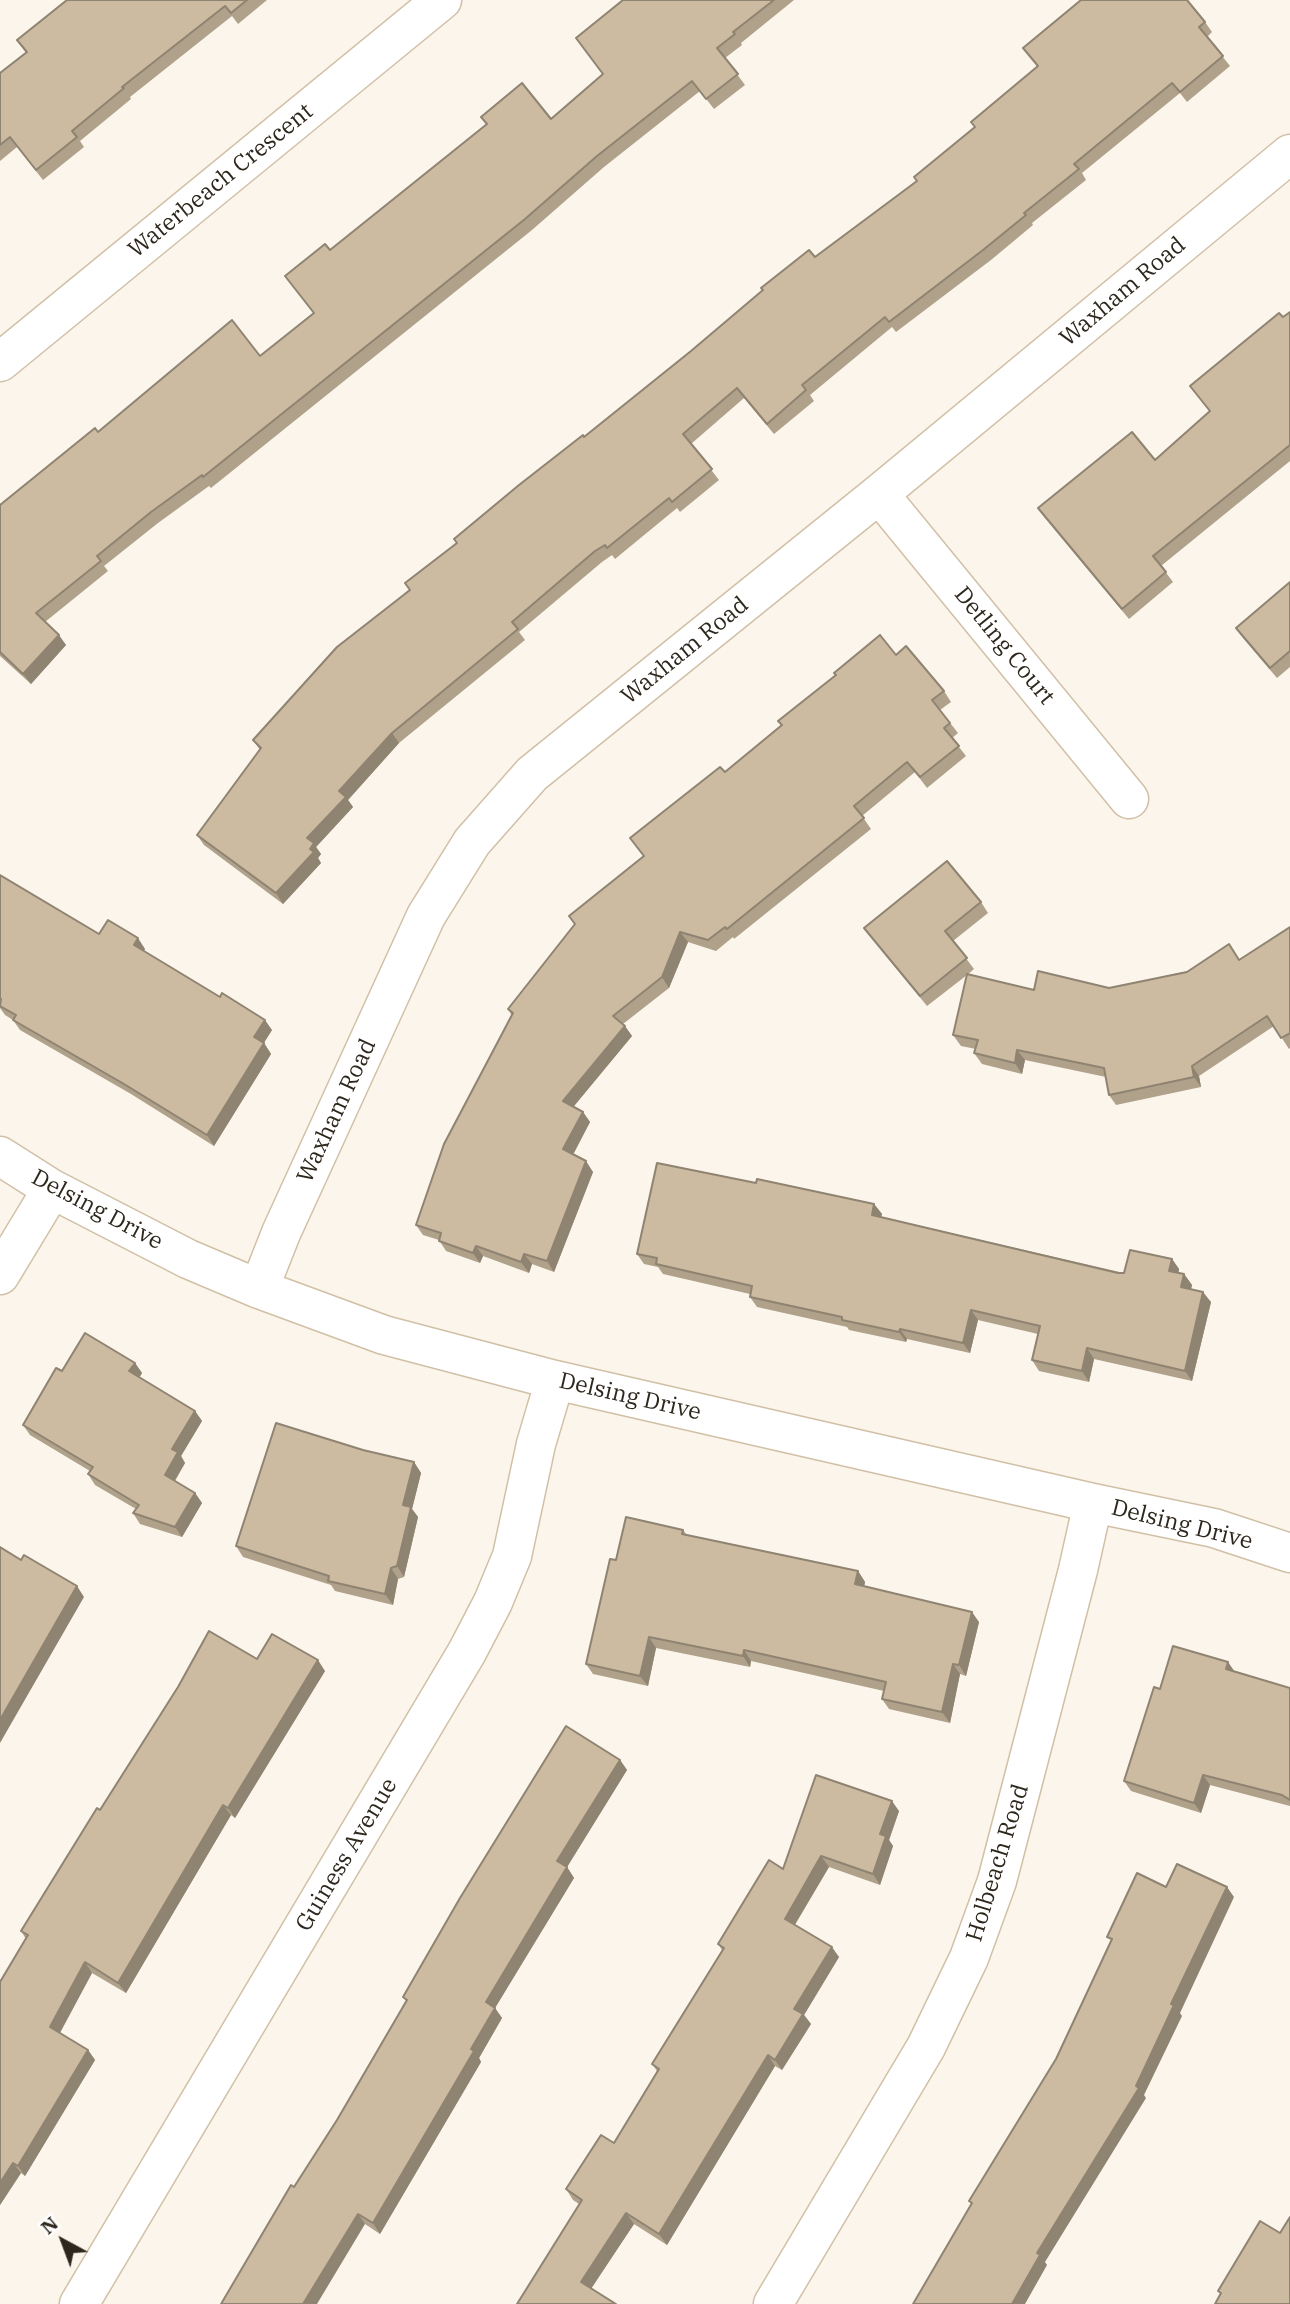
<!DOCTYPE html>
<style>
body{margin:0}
#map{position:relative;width:1290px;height:2304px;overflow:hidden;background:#fcf5eb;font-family:"IBM Plex Serif",serif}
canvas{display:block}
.north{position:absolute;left:28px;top:2206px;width:70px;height:70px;-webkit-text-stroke:5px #fff;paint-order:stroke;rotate:319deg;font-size:19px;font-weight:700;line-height:28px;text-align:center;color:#2e271d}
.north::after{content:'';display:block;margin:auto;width:24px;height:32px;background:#2e271d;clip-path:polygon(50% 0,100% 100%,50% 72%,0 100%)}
</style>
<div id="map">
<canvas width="1290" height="2304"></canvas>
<div class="north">N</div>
</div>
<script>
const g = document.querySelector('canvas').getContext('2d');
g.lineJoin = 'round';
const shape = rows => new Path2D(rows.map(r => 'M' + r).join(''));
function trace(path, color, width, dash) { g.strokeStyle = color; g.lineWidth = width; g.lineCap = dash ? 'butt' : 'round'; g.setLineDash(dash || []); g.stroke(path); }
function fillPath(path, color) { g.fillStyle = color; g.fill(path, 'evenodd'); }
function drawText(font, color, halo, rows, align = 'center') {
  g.font = font + ' "IBM Plex Serif",serif'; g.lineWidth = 5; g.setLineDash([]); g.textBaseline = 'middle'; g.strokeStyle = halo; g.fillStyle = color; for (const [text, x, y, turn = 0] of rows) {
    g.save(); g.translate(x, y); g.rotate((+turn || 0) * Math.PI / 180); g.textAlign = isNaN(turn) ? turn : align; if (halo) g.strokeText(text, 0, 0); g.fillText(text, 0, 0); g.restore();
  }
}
const minor = shape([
 [0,362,442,0],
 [879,494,1129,799],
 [0,1156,52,1189,188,1259,259,1289,384,1335,555,1380,1093,1503,1214,1528,1290,1553],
 [0,1275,52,1189],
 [259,1289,281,1233,426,916,472,842,532,774,879,494,1290,154],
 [79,2304,467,1652,493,1602,512,1556,536,1444,555,1380],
 [773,2304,926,2047,969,1958,997,1881,1078,1570,1093,1503]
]);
const wall = shape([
 [67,0,267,0,238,24,232,16,130,97,131,99,80,141,84,147,43,180,17,147,0,161,0,73,26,53,17,40],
 [623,0,794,0,741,43,742,45,725,58,745,85,714,109,700,91,604,167,532,230,211,488,209,486,158,523,104,566,108,571,45,622,66,645,31,684,0,656,0,505,98,432,260,356,314,314,285,276,330,250,487,125,481,117,551,119,603,74,576,38],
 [1205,22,1212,32,1207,37,1230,66,1187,102,1180,93,1082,173,1086,180,1032,223,1033,225,991,260,896,332,892,327,810,395,814,401,774,434,744,398,691,444,719,480,680,512,677,508,615,559,612,555,602,562,519,632,525,640,399,743,348,800,353,807,316,847,321,854,318,858,321,863,283,904,204,845,197,835,260,750,253,740,457,543,584,437,815,257,917,181,1038,67,1023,48],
 [1290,312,1290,461,1161,566,1173,582,1129,619,1045,518,1038,508,1155,460,1210,412,1190,386],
 [1290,582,1290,667,1277,678,1243,638,1236,628],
 [896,655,944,691,951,702,940,710,958,733,952,738,966,756,927,788,915,772,862,816,871,829,734,939,733,937,716,951,688,942,669,988,623,1024,632,1036,573,1107,583,1112,590,1122,573,1155,593,1172,554,1272,532,1264,529,1273,483,1256,480,1263,446,1251,439,1240,423,1235,416,1225,512,1016,508,1009,575,925,569,916,643,856,630,838],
 [0,875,99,934,145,949,144,951,272,1030,264,1043,271,1054,214,1146,131,1094,20,1030,13,1020,5,1015,0,1008],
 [981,902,988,913,953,941,974,969,967,975,1034,990,1109,988,1240,960,1290,927,1290,1048,1289,1049,1274,1026,1199,1076,1201,1087,1116,1105,1109,1095,1106,1077,1025,1060,1022,1074,982,1064,974,1053,976,1049,961,1046,953,1035,967,975,927,1006,864,928],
 [756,1183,874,1204,882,1214,881,1217,1124,1273,1172,1259,1179,1269,1178,1273,1184,1274,1192,1285,1191,1289,1211,1302,1192,1381,1094,1359,1089,1382,1039,1371,1032,1360,1038,1334,978,1320,970,1353,907,1339,906,1342,849,1330,847,1327,757,1307,750,1297,750,1294,663,1274,658,1267,644,1264,637,1254],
 [135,1363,142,1373,139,1377,195,1411,202,1421,181,1456,185,1463,175,1481,195,1493,202,1503,182,1537,140,1524,133,1513,136,1509,95,1485,88,1474,90,1471,30,1435,23,1425,62,1371],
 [363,1450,414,1462,421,1473,412,1509,418,1517,404,1577,398,1579,393,1605,335,1591,331,1585,243,1557,236,1546],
 [683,1530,687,1535,858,1571,865,1582,864,1587,979,1622,966,1676,960,1674,950,1723,889,1709,882,1699,884,1691,751,1661,750,1667,656,1648,648,1686,593,1674,586,1664,616,1560],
 [257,1659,325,1671,235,1818,231,1815,126,1993,92,1973,60,2033,88,2050,95,2060,25,2176,21,2173,0,2205,26,1939,21,1931,100,1810],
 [1235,1671,1290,1688,1290,1806,1210,1785,1201,1813,1131,1791,1124,1781],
 [620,1760,627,1770,567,1867,574,1878,495,2008,502,2018,479,2058,481,2062,380,2234,365,2224,294,2187,337,2120,406,2001,403,1997],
 [899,1811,889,1840,893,1846,880,1885,829,1867,795,1925,839,1957,804,2015,811,2024,782,2070,775,2066,667,2245,634,2224,591,2288,517,2304,579,2204,573,2200,566,2189,614,2143,657,2071,652,2064,722,1950,718,1944,783,1869]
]);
const shadedWall = shape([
 [59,635,66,645,31,684,23,674],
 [392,733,399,743,348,800,353,807,316,847,321,854,318,858,321,863,283,904,276,893,310,849,307,838,339,791],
 [680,932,688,942,669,988,662,977],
 [138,938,145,949,141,955,134,945],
 [265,1020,272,1030,261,1047,254,1037],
 [625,1026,632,1036,570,1111,563,1101],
 [264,1043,271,1054,214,1146,207,1135],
 [1017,1050,1025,1060,1022,1074,1015,1063],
 [1192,1066,1199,1076,1201,1087,1194,1077],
 [583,1112,590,1122,570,1160,563,1149],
 [586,1161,593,1172,554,1272,547,1261],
 [874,1204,882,1214,879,1225,872,1215],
 [476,1246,483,1256,480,1263,473,1253],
 [524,1254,532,1264,529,1273,521,1262],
 [1172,1259,1179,1269,1177,1282,1169,1271],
 [1184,1274,1192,1285,1189,1297,1181,1287],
 [1203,1292,1211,1302,1192,1381,1185,1371],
 [971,1310,978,1320,970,1353,963,1343],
 [900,1329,907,1339,906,1342,899,1332],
 [1087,1348,1094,1359,1089,1382,1082,1371],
 [135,1363,142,1373,137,1382,129,1371],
 [195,1411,202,1421,181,1456,185,1463,172,1485,165,1475,172,1449],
 [414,1462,421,1473,412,1509,418,1517,404,1577,397,1566,403,1505],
 [195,1493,202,1503,182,1537,175,1527],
 [391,1568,398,1579,393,1605,385,1594],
 [858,1571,865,1582,862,1595,855,1584],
 [77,1586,84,1597,0,1743,0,1720],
 [972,1612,979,1622,966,1676,959,1665],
 [649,1637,656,1648,648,1686,640,1676],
 [744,1650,751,1661,750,1667,743,1656],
 [318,1660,325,1671,235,1818,228,1808],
 [1228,1662,1235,1672,1226,1669],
 [953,1664,960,1674,950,1723,942,1712],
 [620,1760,627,1770,564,1872,557,1861],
 [1203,1775,1210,1785,1201,1813,1194,1803],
 [892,1801,899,1811,889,1840,893,1846,880,1885,873,1874,880,1834],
 [223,1805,231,1815,126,1993,118,1983],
 [821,1856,829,1867,792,1929,785,1919],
 [567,1867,574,1878,495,2008,502,2018,479,2058,481,2062,380,2234,373,2223,486,2002],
 [1227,1887,1234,1897,1180,2013,1182,2016,1144,2095,1146,2098,1045,2262,1047,2265,1025,2304,1012,2304,1037,2253,1136,2086,1171,2004],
 [832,1947,839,1957,804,2015,811,2024,782,2070,775,2060,794,2009],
 [85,1962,92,1973,57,2038,50,2027],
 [88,2050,95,2060,25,2176,18,2166],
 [768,2055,775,2066,667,2245,659,2234],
 [13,2163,21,2173,0,2205,0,2183],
 [626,2213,634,2224,589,2292,581,2282],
 [358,2214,365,2224,317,2304,303,2304]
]);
const building = shape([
 [67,0,247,0,231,13,225,6,122,87,124,88,72,131,77,137,36,170,10,137,0,145,0,73,27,52,17,40,67,0],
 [623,0,774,0,733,32,735,34,717,48,738,74,706,99,692,81,597,156,525,219,203,477,202,475,151,512,97,556,101,561,36,613,59,635,23,674,0,652,0,505,95,428,98,432,232,320,260,356,314,313,285,276,325,244,330,250,487,124,481,117,522,83,551,119,603,74,576,38,623,0],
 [1081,0,1187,0,1205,22,1199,27,1223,56,1180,92,1172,83,1074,164,1079,169,1024,213,1026,215,983,250,889,322,885,317,802,385,806,390,767,424,737,388,683,434,712,469,672,502,669,498,607,548,605,545,595,551,512,622,518,629,392,733,339,791,346,797,307,838,314,843,310,849,314,852,276,893,197,835,261,748,253,740,337,647,410,590,405,583,457,543,454,539,519,485,583,435,584,437,691,351,763,290,761,288,809,250,815,257,917,181,914,177,975,127,971,122,1038,66,1023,48,1081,0],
 [1290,312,1290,445,1153,556,1166,572,1122,609,1038,508,1132,432,1155,460,1210,411,1190,386,1279,313,1283,317,1290,312],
 [1290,582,1290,651,1270,668,1236,628,1290,582],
 [880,635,896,655,906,646,944,691,932,700,950,723,944,728,959,746,920,777,907,762,854,806,864,818,727,929,725,927,708,940,680,932,662,977,613,1016,625,1026,563,1101,583,1112,563,1149,586,1161,547,1261,524,1254,521,1262,476,1246,473,1253,439,1241,441,1233,416,1225,444,1144,513,1013,508,1009,575,924,569,916,644,856,630,838,720,767,725,772,782,725,778,721,836,675,834,673,880,635],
 [947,861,981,902,945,931,967,958,920,996,864,928,947,861],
 [0,875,99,934,108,920,138,938,134,945,220,997,222,993,265,1020,254,1037,264,1043,207,1135,124,1084,13,1020,16,1015,0,1006,1,999,0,999,0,875],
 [1290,927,1290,1033,1281,1038,1267,1016,1192,1066,1194,1077,1109,1095,1104,1068,1017,1050,1015,1063,974,1053,978,1040,953,1035,967,974,1034,990,1038,971,1109,988,1187,972,1229,944,1239,960,1290,927],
 [657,1163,756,1183,757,1179,874,1204,872,1215,1118,1273,1124,1273,1130,1250,1172,1259,1169,1271,1184,1274,1181,1287,1203,1292,1185,1371,1087,1348,1082,1371,1032,1360,1040,1326,971,1310,963,1343,900,1329,899,1332,842,1320,842,1317,750,1297,752,1286,656,1264,657,1258,637,1254,657,1163],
 [85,1333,135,1363,129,1371,195,1411,172,1449,178,1452,165,1475,195,1493,175,1527,133,1513,139,1505,88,1474,93,1467,23,1425,56,1368,62,1371,85,1333],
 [276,1423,363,1450,414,1462,403,1505,411,1507,397,1566,391,1568,385,1594,328,1581,329,1576,236,1546,276,1423],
 [626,1517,683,1530,682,1534,858,1571,855,1584,972,1612,959,1665,953,1664,942,1712,882,1699,886,1682,744,1650,743,1656,649,1637,640,1676,586,1664,610,1559,616,1560,626,1517],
 [0,1547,21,1560,24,1555,77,1586,0,1720,0,1547],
 [209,1631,257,1659,272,1634,318,1660,228,1808,223,1805,118,1983,85,1962,50,2027,88,2050,18,2166,13,2163,0,2183,0,1982,28,1935,21,1931,97,1808,100,1810,178,1687,209,1631],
 [1173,1646,1228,1662,1226,1669,1290,1688,1290,1800,1282,1795,1203,1775,1194,1803,1124,1781,1154,1687,1160,1689,1173,1646],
 [566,1726,620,1760,557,1861,567,1867,486,2002,495,2008,471,2049,474,2051,373,2223,358,2214,303,2304,221,2304,291,2185,294,2187,337,2120,407,2000,403,1997,460,1898,566,1726],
 [816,1775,892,1801,880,1834,886,1836,873,1874,821,1856,785,1919,832,1947,794,2009,803,2014,775,2060,768,2055,659,2234,626,2213,581,2282,616,2304,517,2304,582,2200,566,2189,601,2135,614,2143,659,2069,652,2064,724,1948,718,1944,769,1860,783,1869,816,1775],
 [1177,1864,1227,1887,1171,2004,1174,2005,1136,2086,1139,2088,1037,2253,1040,2255,1012,2304,913,2304,972,2203,969,2201,1056,2059,1112,1939,1107,1937,1137,1873,1166,1887,1177,1864],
 [1290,2217,1290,2304,1215,2304,1221,2293,1218,2291,1260,2221,1280,2233,1290,2217]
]);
const streetNames = [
 ["Waterbeach Crescent",221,181,-39],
 ["Waxham Road",1123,292,-40],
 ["Detling Court",1004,646,51],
 ["Waxham Road",685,651,-39],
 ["Waxham Road",337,1111,-65],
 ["Delsing Drive",97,1210,28],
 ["Delsing Drive",630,1397,13],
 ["Delsing Drive",1182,1525,14],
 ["Guiness Avenue",347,1855,-59],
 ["Holbeach Road",998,1863,-73]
];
trace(minor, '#d1c0a6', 41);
trace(minor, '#fff', 38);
fillPath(wall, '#afa18a');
fillPath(shadedWall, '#8f8371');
fillPath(building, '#ccbba1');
trace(building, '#8f8371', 2);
drawText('23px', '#2e271d', '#fff', streetNames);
</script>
